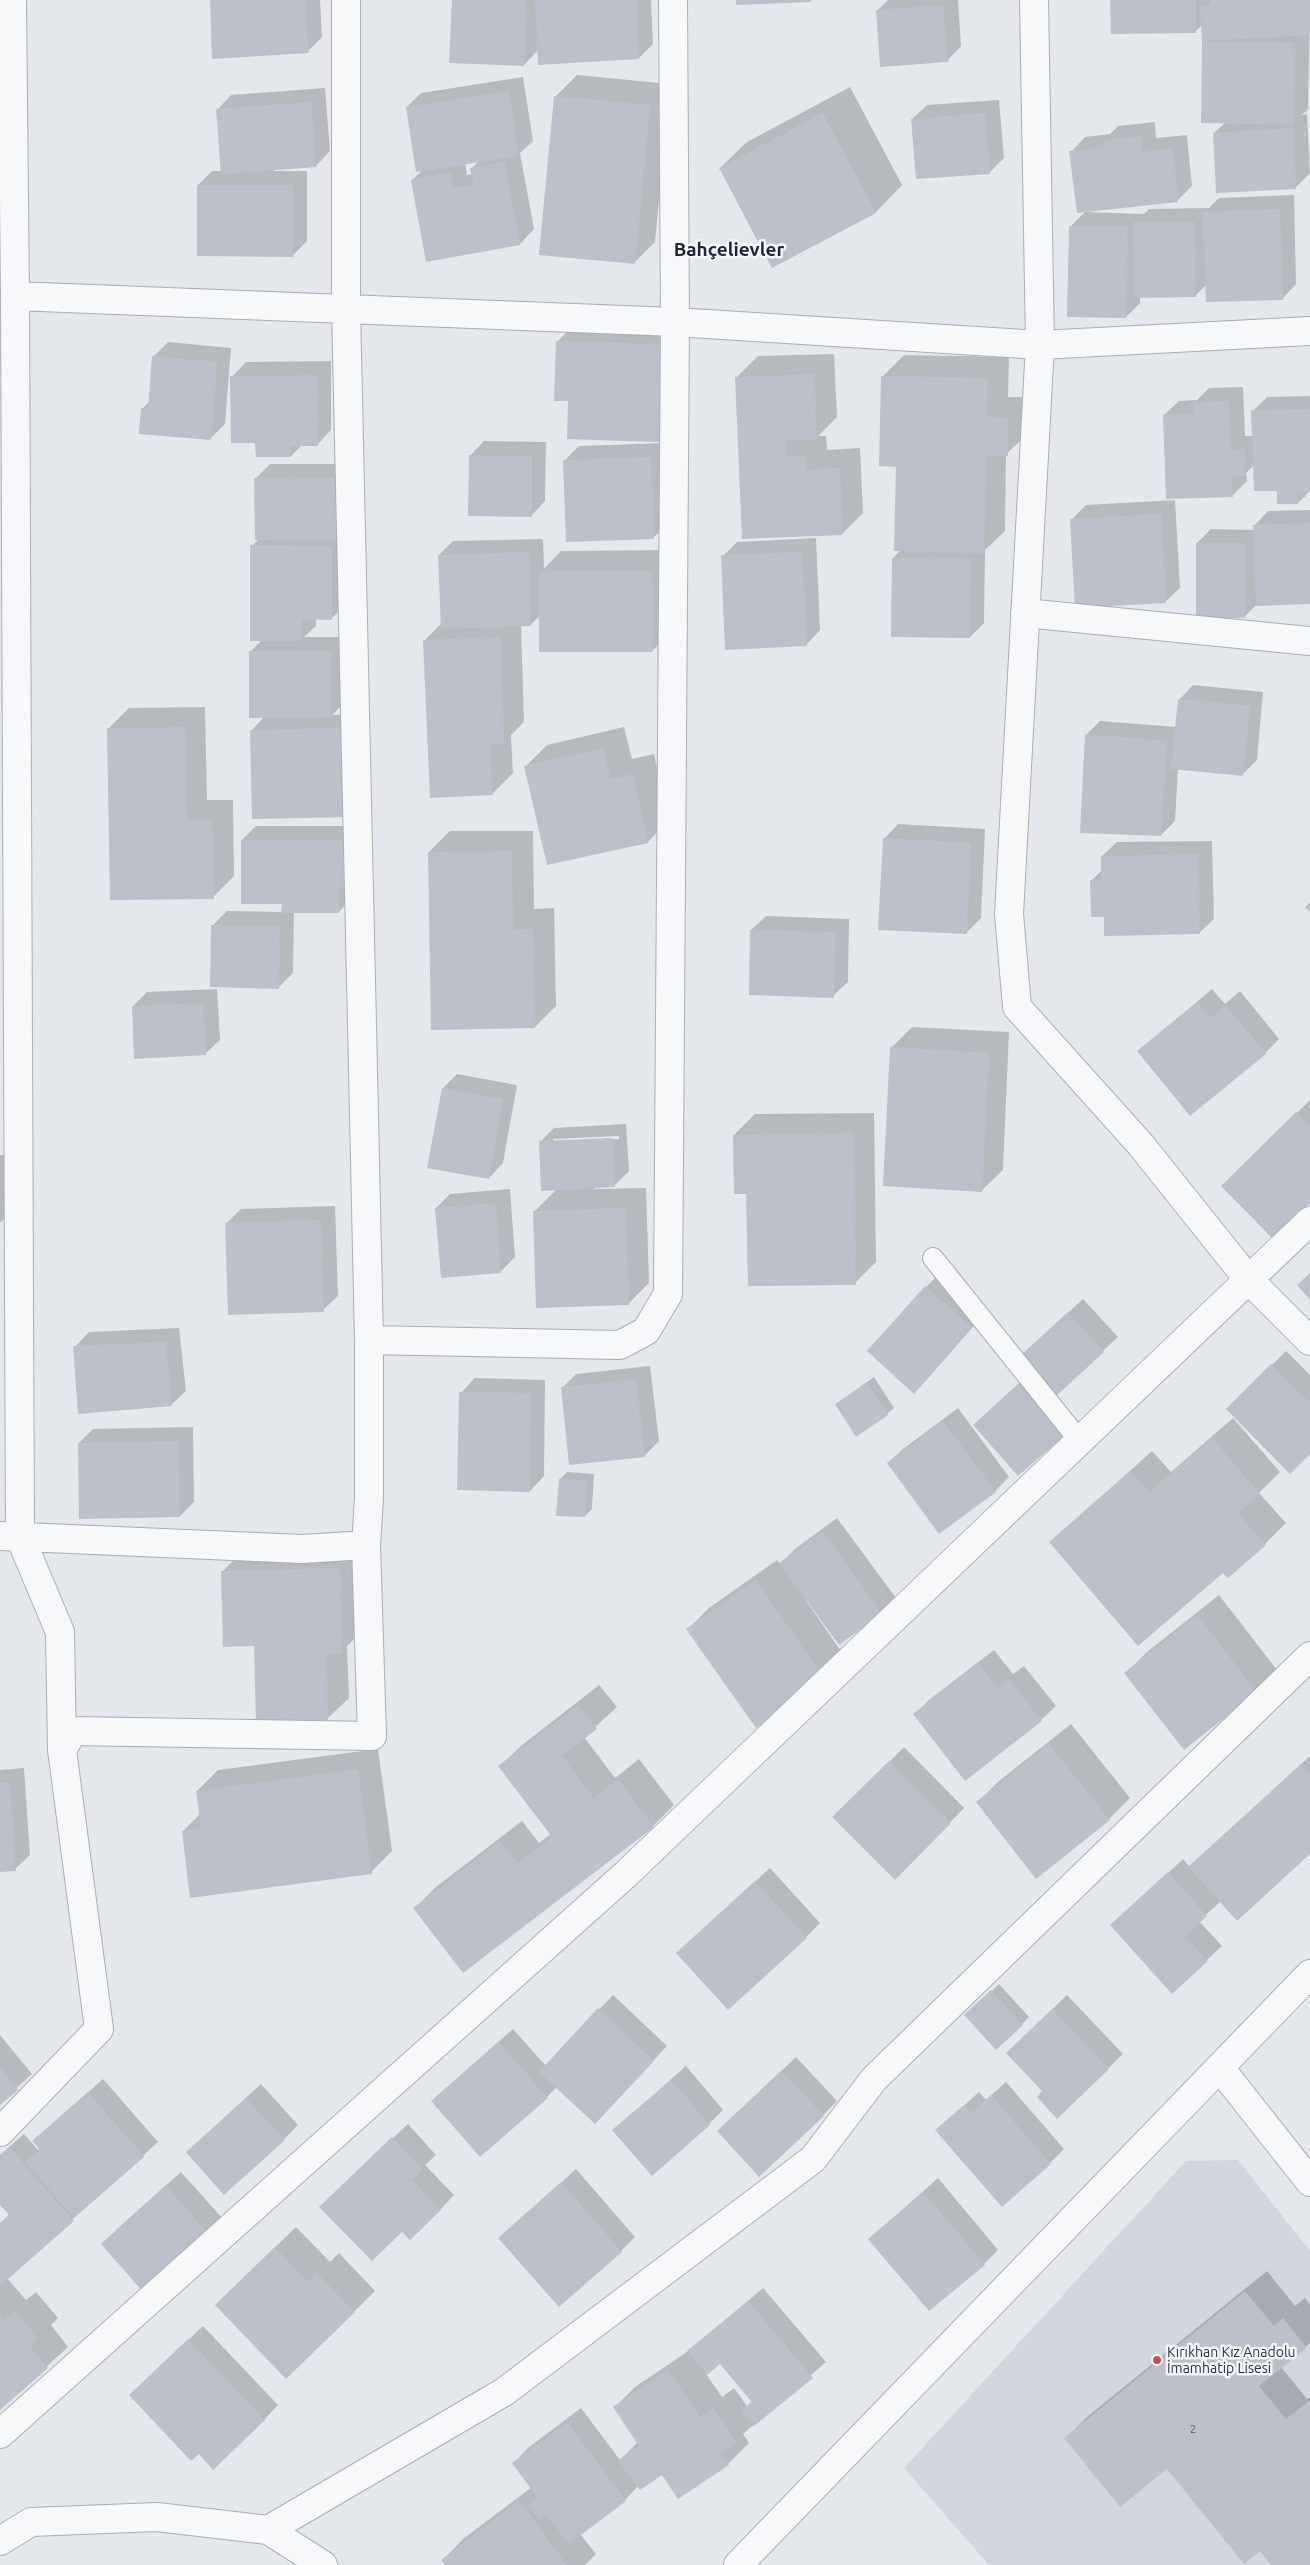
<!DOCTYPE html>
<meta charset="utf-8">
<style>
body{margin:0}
canvas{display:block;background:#e4e7ec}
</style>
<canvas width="1310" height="2565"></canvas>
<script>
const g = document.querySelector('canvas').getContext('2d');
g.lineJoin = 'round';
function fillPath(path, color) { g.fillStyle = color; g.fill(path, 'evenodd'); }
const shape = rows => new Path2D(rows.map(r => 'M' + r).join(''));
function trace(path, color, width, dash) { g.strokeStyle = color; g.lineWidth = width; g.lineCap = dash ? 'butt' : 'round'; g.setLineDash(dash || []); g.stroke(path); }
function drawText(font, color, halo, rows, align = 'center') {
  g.font = font + ' Ubuntu,sans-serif'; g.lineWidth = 5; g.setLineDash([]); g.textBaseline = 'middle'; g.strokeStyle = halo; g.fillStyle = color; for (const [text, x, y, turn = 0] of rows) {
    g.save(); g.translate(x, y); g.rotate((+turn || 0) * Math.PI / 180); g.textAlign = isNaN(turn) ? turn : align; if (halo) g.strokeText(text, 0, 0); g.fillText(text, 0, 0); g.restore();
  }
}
const built = shape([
 [1238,2160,1310,2251,1310,2565,989,2565,904,2468,1186,2161]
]);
const shadow = shape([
 [211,0,320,0,322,37,308,51],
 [453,0,651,0,653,44,639,58,539,49,524,65],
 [888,0,958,0,961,46,947,61,877,11],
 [1112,0,1310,0,1308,109,1302,115,1307,114,1310,173,1295,188,1214,133,1225,123,1202,122,1202,25,1196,31],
 [577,75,670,84,655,242,634,263,556,96],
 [523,77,533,141,520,153,534,229,520,244,412,180,423,170,407,107,421,93],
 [479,161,471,169,472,174,467,175,465,163],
 [850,87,902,185,876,212,772,267,720,168,747,142],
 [325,88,330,151,316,166,274,169,274,171,307,171,307,241,293,255,198,185,212,171,222,171,217,110,231,95],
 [999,100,1004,158,989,173,912,119,927,105],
 [1155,122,1156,138,1187,135,1192,186,1178,200,1071,152,1085,137,1110,134,1118,126],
 [1294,195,1296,284,1282,299,1207,284,1195,296,1140,297,1140,303,1126,317,1070,227,1085,212,1144,214,1149,209,1209,208,1219,198],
 [578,321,683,324,681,420,660,441,557,342],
 [168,342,231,348,225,424,211,438,142,409,150,401,154,356],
 [834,354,837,417,818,436,826,436,827,450,860,448,863,513,842,534,744,537,737,377,758,356],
 [904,355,1009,357,1008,397,1029,397,1028,434,1006,454,1005,531,985,550,984,623,970,637,893,558,901,550,897,465,883,376],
 [331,361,331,430,317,445,302,445,291,456,256,442,232,377,246,362],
 [1243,387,1245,436,1253,436,1253,411,1267,397,1310,396,1310,491,1298,503,1278,490,1254,465,1246,473,1247,481,1232,496,1164,415,1179,401,1197,400,1209,388],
 [484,441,546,442,545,501,531,516,470,456],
 [665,443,668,524,653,538,565,460,579,446],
 [270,464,356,464,346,604,331,619,316,618,316,626,304,637,345,637,345,702,332,715,362,714,364,802,252,730,265,716,250,652,262,640,252,546,259,539,256,478],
 [1175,500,1180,588,1165,602,1071,520,1086,505],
 [1310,510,1310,603,1256,605,1244,617,1197,543,1211,529,1254,530,1254,526,1268,511],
 [816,538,820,630,806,645,723,556,737,542],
 [543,539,544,569,561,551,673,550,673,630,652,651,541,615,530,625,521,626,524,722,511,735,513,773,492,794,424,641,442,623,439,555,453,541],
 [1193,685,1263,692,1257,760,1242,775,1178,768,1175,821,1161,835,1086,735,1100,721,1176,727,1179,700],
 [205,707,207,800,233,800,234,876,213,897,108,729,129,708],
 [624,727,632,759,654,754,668,821,648,842,526,766,547,745],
 [898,824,985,829,981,918,966,933,884,839],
 [256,826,361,826,353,897,339,912,294,912,293,973,278,988,212,926,227,911,282,912,283,902,242,840],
 [450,831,533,831,534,909,554,908,556,1006,535,1027,429,852],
 [1212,841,1214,919,1199,933,1105,916,1092,880,1102,870,1102,856,1117,842],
 [766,916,849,919,848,982,833,996,751,930],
 [217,989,220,1040,205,1054,133,1006,147,992],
 [1212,989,1225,1004,1240,991,1279,1039,1265,1053,1139,1051],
 [912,1027,1009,1032,1003,1170,982,1190,891,1048],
 [457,1074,517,1085,503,1163,489,1178,443,1088],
 [1310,1100,1310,1201,1223,1186],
 [874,1113,876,1262,855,1283,734,1135,755,1114],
 [626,1124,629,1171,614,1186,594,1187,594,1189,646,1188,649,1283,628,1304,535,1211,557,1189,540,1142,554,1128],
 [619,1136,619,1139,553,1142,553,1139],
 [0,1155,4,1155,7,1216,0,1223],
 [510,1189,515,1257,501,1271,436,1208,450,1194],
 [335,1206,338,1296,323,1310,227,1223,241,1209],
 [940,1273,985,1313,928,1378,926,1287],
 [1083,1299,1118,1337,1055,1395,1077,1420,1063,1435,989,1411,1033,1371,1035,1343],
 [179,1328,186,1391,171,1405,75,1347,89,1332],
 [1286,1351,1310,1375,1310,1452,1228,1409],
 [650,1366,659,1441,644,1456,562,1388,576,1374],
 [874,1377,894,1408,887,1414,836,1404],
 [475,1378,545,1380,544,1476,530,1491,461,1393],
 [958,1408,1009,1477,995,1491,888,1463,903,1449],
 [1233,1418,1280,1472,1259,1493,1286,1523,1265,1544,1223,1571,1051,1542,1152,1451,1171,1472],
 [193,1427,194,1502,180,1516,79,1443,93,1429],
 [567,1472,594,1474,592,1509,585,1516,560,1479],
 [837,1518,896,1598,882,1613,805,1599,845,1657,824,1678,688,1629,709,1608,777,1560,780,1564,795,1549],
 [361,1547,363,1631,347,1646,349,1698,328,1718,255,1645,222,1572,243,1551],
 [1219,1595,1277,1670,1256,1691,1126,1673,1147,1652],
 [994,1650,1013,1674,1024,1666,1056,1706,1041,1720,965,1779,915,1714,929,1700],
 [599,1685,617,1707,584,1737,615,1778,639,1759,674,1805,653,1826,415,1908,436,1887,522,1821,539,1843,551,1834,500,1766,521,1746],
 [1071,1724,1130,1798,1109,1819,978,1802,999,1781],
 [904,1747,964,1808,895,1879,834,1817],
 [378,1749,392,1851,371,1872,183,1831,200,1814,197,1791,218,1770],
 [1310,1756,1310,1853,1221,1901,1199,1921,1222,1946,1172,1992,1112,1925,1183,1859,1190,1867],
 [24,1768,30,1855,15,1869,0,1870,0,1770],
 [770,1868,820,1923,806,1937,692,1939],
 [999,1984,1029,2017,1022,2024,973,2009],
 [613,1995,667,2046,609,2108,557,2087,547,2097,432,2101,513,2029,546,2066],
 [1067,1995,1123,2054,1057,2117,1044,2091,1007,2053],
 [0,2035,32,2074,0,2103],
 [796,2057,837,2101,823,2115,733,2117],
 [686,2066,723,2110,709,2124,614,2130],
 [103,2079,158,2142,7,2278,26,2300,36,2292,58,2318,51,2325,68,2347,0,2409,0,2223,10,2214,0,2203,0,2155,24,2134,38,2150,40,2148,34,2141],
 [1006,2082,1064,2149,1050,2163,937,2130,979,2092,986,2100],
 [261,2084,298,2125,284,2139,202,2138],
 [408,2124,436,2155,425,2165,454,2195,440,2210,402,2230,335,2193],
 [576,2169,635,2237,621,2251,500,2238],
 [181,2172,223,2219,144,2291,116,2230],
 [938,2178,998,2250,984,2264,870,2239],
 [296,2227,330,2262,339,2253,375,2291,354,2312,237,2284],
 [1267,2271,1295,2306,1305,2298,1310,2305,1310,2343,1281,2367,1307,2399,1310,2397,1310,2565,1273,2565,1260,2550,1167,2467,1066,2438,1087,2417],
 [763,2288,826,2362,743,2434,749,2443,728,2464,679,2498,662,2474,638,2486,625,2500,580,2534,596,2554,585,2565,446,2565,443,2560,463,2539,532,2487,514,2463,528,2448,581,2408,620,2460,638,2442,614,2408,635,2387,690,2350],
 [720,2363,752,2401,747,2406,734,2388,722,2397,706,2374],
 [203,2326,278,2405,264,2420,145,2381]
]);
const building = shape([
 [210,0,305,0,309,53,212,59],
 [452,0,526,0,524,66,449,63],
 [535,0,636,0,639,59,538,65],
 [736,0,811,0,811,2,736,5],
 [1110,0,1196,0,1196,33,1111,34],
 [1210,0,1310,0,1310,35,1202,41,1200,6,1210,4],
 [943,5,948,62,880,67,876,10],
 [1202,42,1295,43,1294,125,1201,123],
 [509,91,519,156,416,172,406,107],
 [554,96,650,105,635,264,539,255],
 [311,102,316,167,221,174,216,109],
 [823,113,876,213,772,268,719,168],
 [985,113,990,174,916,179,911,119],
 [1293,128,1296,189,1216,193,1213,133],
 [1141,136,1142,152,1173,148,1178,202,1077,213,1069,151,1103,147,1103,140],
 [505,162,520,245,426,262,411,180,450,172,453,188,473,185,470,168],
 [197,185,293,185,293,257,197,256],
 [1280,209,1283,300,1206,302,1203,212],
 [1133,222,1195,222,1196,297,1134,298],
 [1069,226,1128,227,1126,318,1067,317],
 [556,341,663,344,660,442,567,439,568,401,554,401],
 [152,356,217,362,211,440,139,434,141,408,148,409],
 [814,374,817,439,785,441,786,457,806,456,806,470,840,468,842,535,742,539,735,377],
 [317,375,318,446,291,446,291,457,256,457,255,443,231,443,230,376],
 [881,376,988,378,987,417,1008,418,1008,456,986,455,984,553,894,551,896,467,879,466],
 [1229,401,1231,450,1245,449,1245,476,1232,477,1233,497,1166,499,1163,415,1194,413,1193,402],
 [1310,409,1310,492,1297,493,1298,504,1277,504,1277,491,1254,491,1251,410],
 [469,455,532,456,532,517,468,516],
 [651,457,654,539,566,542,563,460],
 [342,477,343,539,255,540,254,478],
 [1161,514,1166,603,1075,608,1070,519],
 [1310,523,1310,604,1256,606,1253,525],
 [1196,543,1245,543,1245,618,1196,618],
 [250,545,332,546,332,620,302,619,302,641,250,641],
 [529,552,531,626,441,629,438,555],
 [802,552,807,646,725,650,721,555],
 [892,558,971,559,970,638,891,637],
 [539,571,652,571,653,652,539,652],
 [500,637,504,744,490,745,493,795,430,798,423,640],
 [249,651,331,651,331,717,249,718],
 [1178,699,1250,706,1243,776,1171,769],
 [185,727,187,821,212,821,214,899,110,900,107,728],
 [349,728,350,817,252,819,250,730],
 [1085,734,1167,741,1161,836,1080,833],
 [603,748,611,779,633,774,648,843,547,865,524,766],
 [883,838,971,843,967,934,878,930],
 [241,840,348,840,348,887,339,887,339,913,281,913,282,904,241,904],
 [512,851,513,929,533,929,535,1028,431,1030,428,852],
 [1198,854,1200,934,1104,936,1104,917,1091,917,1090,880,1101,880,1101,856],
 [1310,902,1310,912,1305,907],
 [211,925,280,926,279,989,210,987],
 [750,930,836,932,834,998,749,995],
 [1197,1002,1210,1018,1226,1005,1266,1054,1190,1116,1137,1051],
 [203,1003,206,1055,134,1059,132,1006],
 [890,1047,989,1053,982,1192,883,1186],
 [442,1088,503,1099,489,1179,427,1168],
 [1296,1112,1310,1126,1310,1203,1273,1239,1221,1186],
 [854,1133,856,1285,748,1286,746,1194,734,1194,733,1135],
 [612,1138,615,1187,541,1191,539,1141],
 [496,1203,501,1273,441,1278,435,1208],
 [626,1208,629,1305,536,1308,533,1211],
 [321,1220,324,1312,228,1315,225,1223],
 [1310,1273,1310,1300,1297,1285],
 [925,1286,972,1328,914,1394,867,1351],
 [1068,1312,1104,1352,1055,1397,1019,1357],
 [166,1342,172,1406,78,1414,73,1346],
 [1271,1364,1310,1403,1310,1454,1290,1474,1226,1409],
 [636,1380,645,1457,569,1465,561,1387],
 [867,1383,888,1415,856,1437,835,1404],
 [1018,1384,1064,1436,1018,1476,973,1425],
 [459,1392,531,1393,530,1492,457,1490],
 [943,1421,996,1492,939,1534,887,1463],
 [1212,1438,1260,1494,1238,1513,1266,1545,1228,1578,1223,1573,1138,1646,1049,1542,1130,1471,1149,1492],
 [179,1441,180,1517,79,1519,78,1443],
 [559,1479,587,1481,585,1517,556,1516],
 [823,1531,882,1614,839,1645,779,1563],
 [340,1568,342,1653,326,1654,328,1720,256,1722,254,1646,223,1647,221,1571],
 [756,1580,825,1679,756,1728,686,1629],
 [1197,1615,1257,1692,1184,1750,1124,1673],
 [979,1663,998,1688,1009,1679,1042,1721,965,1781,913,1714],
 [578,1705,597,1729,562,1756,594,1798,618,1779,654,1827,463,1973,413,1908,500,1841,518,1863,552,1837,498,1766],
 [1049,1744,1110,1820,1036,1879,976,1802],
 [889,1761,951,1823,895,1880,832,1817],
 [1301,1764,1310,1774,1310,1854,1237,1921,1188,1867],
 [358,1769,372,1874,190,1898,182,1831,201,1828,196,1791],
 [10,1782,16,1871,0,1872,0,1783],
 [1168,1872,1207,1916,1185,1936,1208,1961,1172,1994,1110,1925],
 [755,1881,807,1938,728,2010,676,1953],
 [991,1990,1023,2025,996,2050,964,2015],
 [598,2008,654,2061,595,2124,539,2072],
 [1052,2009,1109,2069,1057,2119,1037,2097,1042,2091,1006,2053],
 [498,2042,548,2098,480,2157,431,2101],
 [0,2067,18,2090,0,2105],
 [781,2071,824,2116,759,2177,717,2131],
 [671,2080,710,2125,652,2176,612,2130],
 [88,2092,144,2157,74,2218,25,2162,40,2149,32,2141],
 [991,2095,1051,2164,1002,2207,935,2130,964,2105,971,2113],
 [246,2098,285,2140,224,2195,186,2152],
 [392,2137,423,2170,412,2180,441,2210,410,2240,402,2232,372,2261,319,2207],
 [9,2147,74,2221,0,2286,0,2223,9,2215,0,2205,0,2155],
 [561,2182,622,2252,559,2307,498,2238],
 [166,2185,209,2234,144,2293,101,2244],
 [923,2192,985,2265,929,2311,868,2239],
 [275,2247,308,2282,317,2273,355,2312,286,2379,215,2305],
 [1245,2291,1274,2326,1283,2318,1307,2348,1259,2386,1286,2419,1310,2400,1310,2565,1271,2565,1260,2551,1244,2564,1167,2469,1120,2507,1064,2438],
 [748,2301,813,2378,754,2426,741,2411,752,2402,720,2364,707,2375,687,2351],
 [15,2311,38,2339,30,2346,48,2368,0,2410,0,2315,4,2320],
 [188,2339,265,2420,213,2470,199,2454,191,2461,129,2395],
 [668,2370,700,2417,713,2408,737,2443,721,2454,729,2465,678,2499,662,2475,640,2490,618,2460,639,2446,613,2407],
 [567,2422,626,2501,569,2544,546,2514,539,2519,528,2505,537,2497,512,2463],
 [519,2500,567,2565,445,2565,441,2560]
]);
const service = shape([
 [933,1258,1079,1440]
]);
const minor = shape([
 [12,0,15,296,20,1537,60,1632,62,1750],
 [1034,0,1040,345,1009,914,1017,1007,1141,1145,1248,1279,1310,1341],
 [15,296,675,322,1040,345,1310,331],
 [1025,613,1310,641],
 [369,1340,620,1345,646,1331,668,1294,675,322,673,0],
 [0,1536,303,1549,366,1545,369,1498,369,1340,346,307,346,0],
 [1220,2068,1310,2182],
 [0,2132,99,2029,62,1750,73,1731,372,1736,366,1545],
 [0,2434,625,1875,1310,1221],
 [268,2530,504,2392,813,2159,874,2079,1310,1656],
 [738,2565,1310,1974]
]);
const tertiary = shape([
 [0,2541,31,2522,157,2517,268,2530,323,2565]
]);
const markers = [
 [1157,2360,5,"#d1495b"]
];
const numberNames = [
 ["2",1193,2429]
];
const poiNames = [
 ["Kırıkhan Kız Anadolu",1167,2352],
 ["İmamhatip Lisesi",1167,2368]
];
const districtNames = [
 ["Bahçelievler",729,250]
];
fillPath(built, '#d2d6de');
fillPath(shadow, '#0003');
fillPath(building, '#bbc0ca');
trace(service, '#a9aeb7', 22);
trace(minor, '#a9aeb7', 30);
trace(tertiary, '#a9aeb7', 30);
trace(service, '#f7f8fa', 20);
trace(minor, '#f7f8fa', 28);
trace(tertiary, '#f7f8fa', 28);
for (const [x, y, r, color] of markers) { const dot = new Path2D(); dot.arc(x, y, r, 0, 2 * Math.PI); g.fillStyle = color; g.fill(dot); trace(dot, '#f4f6f9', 2); }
drawText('11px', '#4f5766', null, numberNames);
drawText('14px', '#2b3445', '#f4f6f9', poiNames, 'left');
drawText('bold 19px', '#1d2536', '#f4f6f9', districtNames);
</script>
